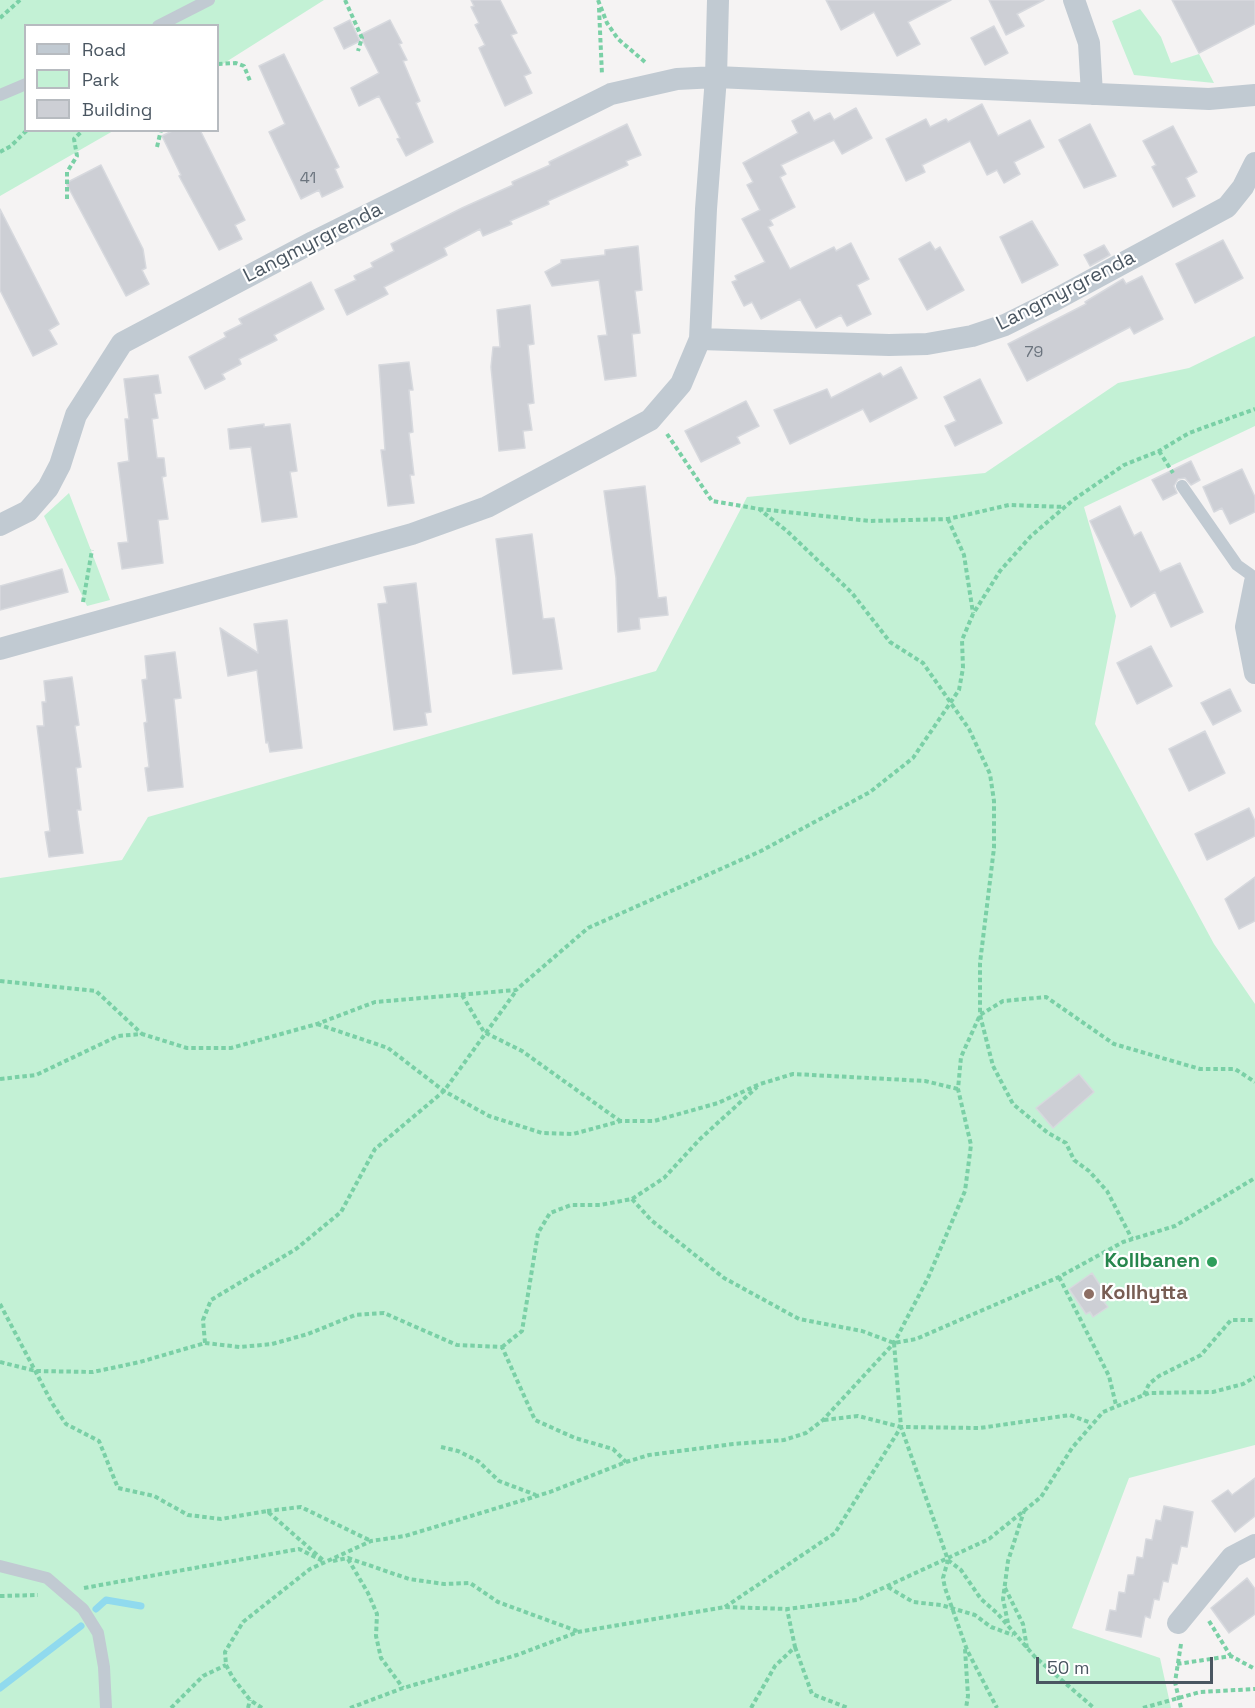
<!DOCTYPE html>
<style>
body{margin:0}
#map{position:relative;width:1255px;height:1708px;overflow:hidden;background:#f5f3f3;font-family:"Space Grotesk",sans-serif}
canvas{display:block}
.legend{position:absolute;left:24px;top:24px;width:195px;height:108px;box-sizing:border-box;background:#fff;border:2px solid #b7bbc0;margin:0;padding:8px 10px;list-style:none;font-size:18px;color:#4a5661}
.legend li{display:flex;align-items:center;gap:12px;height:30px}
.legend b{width:30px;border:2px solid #b7bbc0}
.scale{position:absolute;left:1036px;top:1657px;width:177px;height:27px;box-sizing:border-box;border:3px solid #4a5661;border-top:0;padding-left:8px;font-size:18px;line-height:21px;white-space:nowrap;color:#4a5661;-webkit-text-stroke:4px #fff;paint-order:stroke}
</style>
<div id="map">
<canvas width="1255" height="1708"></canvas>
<ul class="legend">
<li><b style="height:8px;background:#c1cad2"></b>Road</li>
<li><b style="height:16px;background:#c3f1d5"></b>Park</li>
<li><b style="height:16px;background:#cdcfd5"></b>Building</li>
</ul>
<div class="scale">50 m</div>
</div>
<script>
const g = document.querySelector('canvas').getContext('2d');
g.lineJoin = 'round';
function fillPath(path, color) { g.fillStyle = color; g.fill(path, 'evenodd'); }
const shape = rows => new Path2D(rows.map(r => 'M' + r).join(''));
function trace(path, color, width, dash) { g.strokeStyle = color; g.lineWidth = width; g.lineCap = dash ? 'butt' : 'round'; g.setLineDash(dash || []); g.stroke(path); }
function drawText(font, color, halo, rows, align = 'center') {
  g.font = font + ' "Space Grotesk",sans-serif'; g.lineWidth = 4.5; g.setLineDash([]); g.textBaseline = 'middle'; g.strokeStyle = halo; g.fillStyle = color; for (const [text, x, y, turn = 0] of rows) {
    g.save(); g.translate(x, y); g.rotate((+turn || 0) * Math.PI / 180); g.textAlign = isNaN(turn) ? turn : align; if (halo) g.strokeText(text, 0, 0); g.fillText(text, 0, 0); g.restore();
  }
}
const green = shape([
 [0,0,324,0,218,67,218,26,26,26,26,130,113,131,0,196],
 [1140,9,1161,37,1171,63,1199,54,1214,83,1134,75,1112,21],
 [1255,336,1255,426,1084,507,1116,616,1095,724,1214,944,1255,1004,1255,1445,1129,1478,1072,1628,1160,1658,1171,1708,0,1708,0,878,122,860,148,817,656,671,747,497,985,473,1118,383,1189,368],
 [69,493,110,600,87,606,44,516]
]);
const stream = shape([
 [96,1609,106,1600,141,1606],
 [0,1688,81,1626]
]);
const building = shape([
 [471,0,500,0,517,33,511,35,531,73,524,76,532,93,505,106,479,48,485,45,475,25,479,23,471,7,474,6,471,0],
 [826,0,951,0,908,22,920,44,897,56,874,12,841,30,826,0],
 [989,0,1044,0,1017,14,1024,26,1006,35,989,0],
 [1172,0,1255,0,1255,24,1199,53,1172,0],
 [350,20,360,41,344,49,334,28,350,20],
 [390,20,402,43,399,44,407,60,403,61,420,101,416,103,433,142,406,156,397,139,400,138,379,96,359,106,351,88,379,73,360,35,390,20],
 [994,26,1008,53,985,65,971,38,994,26],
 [284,54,339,167,335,169,343,187,322,197,319,190,301,199,269,132,285,124,259,66,284,54],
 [982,104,998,136,1030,120,1044,147,1014,162,1020,174,1004,183,997,170,987,175,970,141,922,165,925,172,906,181,886,139,926,119,930,127,946,119,948,122,982,104],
 [856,108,872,138,842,154,834,140,781,165,786,174,780,177,795,207,770,220,773,225,768,227,790,269,834,247,836,251,851,243,869,279,857,285,871,314,847,326,841,315,816,328,800,299,761,319,752,302,744,306,732,282,737,280,735,276,765,262,742,219,760,210,747,185,753,182,743,163,798,133,792,121,809,112,814,121,830,113,834,120,856,108],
 [627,124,641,155,626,161,628,165,548,201,549,204,510,221,512,224,483,236,480,229,444,248,447,255,384,287,388,294,347,315,335,290,356,280,354,276,373,267,371,263,394,251,391,244,462,208,513,185,512,182,550,165,549,162,627,124],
 [1090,124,1116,176,1084,188,1059,140,1090,124],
 [1173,126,1197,172,1186,178,1195,196,1173,207,1152,167,1156,165,1143,141,1173,126],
 [174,130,200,130,245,220,235,225,242,239,219,250,179,176,181,175,162,136,174,130],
 [101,165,143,249,146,268,142,270,149,284,126,296,66,183,101,165],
 [0,209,59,324,49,330,57,344,33,356,0,290,0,209],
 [1032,221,1058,265,1022,283,1000,237,1032,221],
 [1223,240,1243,278,1195,303,1176,264,1223,240],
 [930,242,935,250,940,247,964,290,927,310,899,259,930,242],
 [1104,245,1110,255,1090,266,1084,255,1104,245],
 [638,246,642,290,635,291,640,333,632,334,636,376,605,380,598,336,607,335,599,280,552,286,545,272,561,263,561,260,605,255,605,250,638,246],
 [1142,276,1163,319,1134,334,1130,327,1027,381,1008,344,1086,304,1085,302,1123,279,1126,284,1142,276],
 [311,282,324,309,274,335,277,340,239,359,241,364,222,374,225,379,205,389,189,357,226,337,224,333,242,324,239,319,311,282],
 [530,305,534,344,528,345,534,403,528,404,532,430,523,431,525,448,499,451,491,367,493,347,500,347,497,310,530,305],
 [409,362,413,390,409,390,413,432,409,433,414,475,410,475,414,503,388,506,381,450,385,450,379,365,409,362],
 [901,367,917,398,870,422,863,409,790,444,774,410,827,389,831,398,880,373,883,377,901,367],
 [158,375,161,393,154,394,158,418,152,419,157,458,164,458,166,476,162,477,168,519,158,520,163,563,122,569,118,543,128,542,118,463,129,461,125,419,129,419,124,379,158,375],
 [980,379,1002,423,955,446,945,426,956,421,944,397,980,379],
 [746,401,759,426,737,437,740,443,701,462,685,431,746,401],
 [264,424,264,427,290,424,297,471,290,472,297,517,262,522,251,447,230,449,228,429,264,424],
 [1191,461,1200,480,1191,485,1185,478,1178,479,1174,486,1177,493,1163,500,1152,480,1191,461],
 [1242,469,1255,497,1255,512,1230,524,1222,508,1214,512,1203,487,1242,469],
 [645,486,658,598,666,597,668,615,639,618,640,629,618,632,616,578,604,491,645,486],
 [1120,506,1134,536,1141,532,1160,572,1180,563,1203,612,1171,627,1155,592,1131,607,1090,521,1120,506],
 [532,534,543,619,554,618,562,669,513,674,496,539,532,534],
 [62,569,68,592,0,610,0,586,62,569],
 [416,583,431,712,425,713,427,725,394,730,378,604,387,603,384,587,416,583],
 [287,620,302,748,270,752,268,742,266,743,257,670,228,676,220,628,258,653,254,624,287,620],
 [1151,646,1172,686,1137,704,1117,663,1151,646],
 [175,652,181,698,174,699,183,787,148,791,145,768,149,767,144,723,147,722,142,680,147,679,145,656,175,652],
 [72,677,79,725,75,726,81,767,76,768,81,810,77,810,83,853,49,857,45,832,50,831,37,726,44,726,42,702,46,702,44,681,72,677],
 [1230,689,1241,711,1213,725,1201,703,1230,689],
 [1205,731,1225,773,1189,791,1169,749,1205,731],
 [1249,808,1255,821,1255,836,1207,860,1195,834,1249,808],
 [1255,877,1255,921,1239,929,1225,899,1255,877],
 [1079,1074,1094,1092,1053,1128,1036,1108,1079,1074],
 [1092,1273,1109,1299,1104,1302,1108,1307,1093,1317,1090,1312,1086,1314,1069,1289,1092,1273],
 [1255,1478,1255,1516,1235,1532,1212,1501,1228,1490,1232,1495,1255,1478],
 [1164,1506,1193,1512,1187,1547,1181,1546,1177,1564,1172,1563,1168,1582,1163,1581,1159,1600,1154,1599,1150,1618,1145,1616,1141,1637,1106,1630,1110,1610,1116,1611,1119,1592,1125,1593,1128,1575,1134,1575,1137,1557,1143,1558,1146,1539,1152,1540,1156,1520,1161,1521,1164,1506],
 [1247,1578,1255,1589,1255,1614,1229,1633,1211,1608,1247,1578]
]);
const path = shape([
 [345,0,362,38,358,51],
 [598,0,607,23,618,39,645,62],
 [599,8,602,75],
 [0,18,20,0],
 [218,64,236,63,244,66,250,81],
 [157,147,161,130],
 [0,152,11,146,27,130],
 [67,199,67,172,77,156,74,139,83,130],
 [667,434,712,501,759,509,787,531,852,593,890,642,923,663,969,729,990,774,994,801,994,848,980,963,980,1015,993,1066,1013,1104,1048,1133,1066,1143,1074,1160,1089,1171,1107,1191,1132,1239],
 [1159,451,1173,473],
 [759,509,870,521,948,519,1009,505,1065,507],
 [948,519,964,555,973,613],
 [83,602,92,550],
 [0,981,96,991,142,1034],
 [462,995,484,1032,522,1051,620,1121],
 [317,1024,388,1048,444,1091,489,1116,542,1133,573,1134,621,1121,654,1121,718,1103,760,1084,793,1074,925,1081,958,1089],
 [0,1079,36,1075,118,1036,142,1034,187,1048,231,1048,317,1024,375,1002,516,990,588,928,761,851,870,792,913,758,959,690,963,668,962,640,973,614,1000,571,1031,536,1073,500,1124,465,1159,451,1189,433,1255,409],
 [632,1199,651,1220,724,1278,799,1319,862,1331,894,1343,916,1339,1059,1277,1123,1242,1175,1226,1255,1178],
 [1059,1277,1109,1376,1116,1405],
 [0,1304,52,1403,66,1424,99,1441,118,1488,154,1496,188,1515,221,1519,267,1511,323,1560],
 [205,1343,240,1347,272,1344,308,1334,355,1315,384,1313,457,1345,502,1347,535,1420,575,1438,613,1449,626,1462],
 [894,1343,901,1427,948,1560,943,1578,945,1588,967,1650,997,1708],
 [502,1347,522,1331,538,1233,550,1213,571,1205,600,1205,632,1199,664,1178,700,1139,757,1087],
 [0,1362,36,1371,93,1372,140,1362,205,1343,203,1320,211,1300,296,1249,341,1212,375,1149,444,1091,516,991],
 [1144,1395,1149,1384,1159,1376,1201,1355,1231,1320,1255,1320],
 [824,1420,858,1416,901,1427],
 [441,1447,458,1451,478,1461,499,1481,536,1495],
 [267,1511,301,1507,371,1541],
 [348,1559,368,1593,377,1614,376,1636,381,1658,403,1688],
 [948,1560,961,1570,981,1599,997,1613,1035,1657,1094,1708],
 [333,1561,348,1558,409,1579,444,1584,470,1583,498,1602,577,1631],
 [888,1587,913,1602,941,1605,975,1615,991,1627,1013,1635],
 [84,1588,299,1549,325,1562],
 [1005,1588,1023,1624,1027,1648],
 [0,1596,38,1595],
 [725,1607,835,1533,901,1427,980,1428,1070,1415,1091,1423],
 [1209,1621,1230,1655],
 [1008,1623,1003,1599,1008,1561,1024,1511],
 [1181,1644,1175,1682,1181,1708],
 [795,1647,812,1694,848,1708],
 [965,1649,968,1696,966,1708],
 [1177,1664,1231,1656,1255,1669],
 [171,1708,203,1676,226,1665],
 [248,1708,250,1700],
 [262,1708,250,1700,233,1678,226,1665,225,1652,243,1622,310,1569,371,1541,405,1536,550,1492,626,1462,649,1455,733,1444,784,1440,806,1433,823,1420,894,1343,928,1278,965,1191,971,1145,958,1089,961,1057,980,1015,1003,1001,1046,997,1114,1044,1200,1069,1235,1069,1255,1082],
 [350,1708,403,1688,517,1655,578,1632,725,1607,787,1609,857,1600,989,1539,1041,1497,1072,1448,1103,1412,1149,1393,1213,1392,1243,1384,1255,1377],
 [751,1708,775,1666,795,1647,787,1609],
 [1143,1708,1200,1692,1255,1689]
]);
const lane = shape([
 [158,26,209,0],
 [0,95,26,84],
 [1182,486,1237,565,1255,578],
 [0,1566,47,1578,83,1609,98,1633,104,1667,106,1708]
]);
const street = shape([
 [1074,0,1089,43,1092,94],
 [700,339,889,345,927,344,972,336,1005,325,1051,302,1227,207,1243,187,1255,163],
 [0,525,28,511,48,488,60,465,76,415,122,343,313,242,611,94,677,79,716,77,1209,99,1255,95],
 [1255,582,1246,627,1255,673],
 [0,649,412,534,487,507,650,420,681,384,700,339,706,209,716,77,718,0],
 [1178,1623,1232,1557,1255,1545]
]);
const markers = [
 [1212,1262,6,"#2e9e5b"],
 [1089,1294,6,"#8d6e63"]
];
const numberNames = [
 ["41",308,179],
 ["79",1034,353]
];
const streetNames = [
 ["Langmyrgrenda",313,243,-27],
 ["Langmyrgrenda",1066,291,-27]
];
const leisureNames = [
 ["Kollbanen",1200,1262]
];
const educationNames = [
 ["Kollhytta",1101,1294]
];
fillPath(green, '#c3f1d5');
trace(stream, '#90daee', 7);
fillPath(building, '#cdcfd5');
trace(building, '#d7d9de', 1.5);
trace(path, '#7ad0a6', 4, [4.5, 3]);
trace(lane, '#c1cad2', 12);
trace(street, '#c1cad2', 22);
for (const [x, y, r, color] of markers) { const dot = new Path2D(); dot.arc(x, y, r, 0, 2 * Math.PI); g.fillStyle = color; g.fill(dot); trace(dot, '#fff', 2); }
drawText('16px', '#6b747e', null, numberNames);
drawText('20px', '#4a5661', '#fff', streetNames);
drawText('bold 20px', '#27864d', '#fff', leisureNames, 'right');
drawText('bold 20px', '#785e54', '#fff', educationNames, 'left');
</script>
